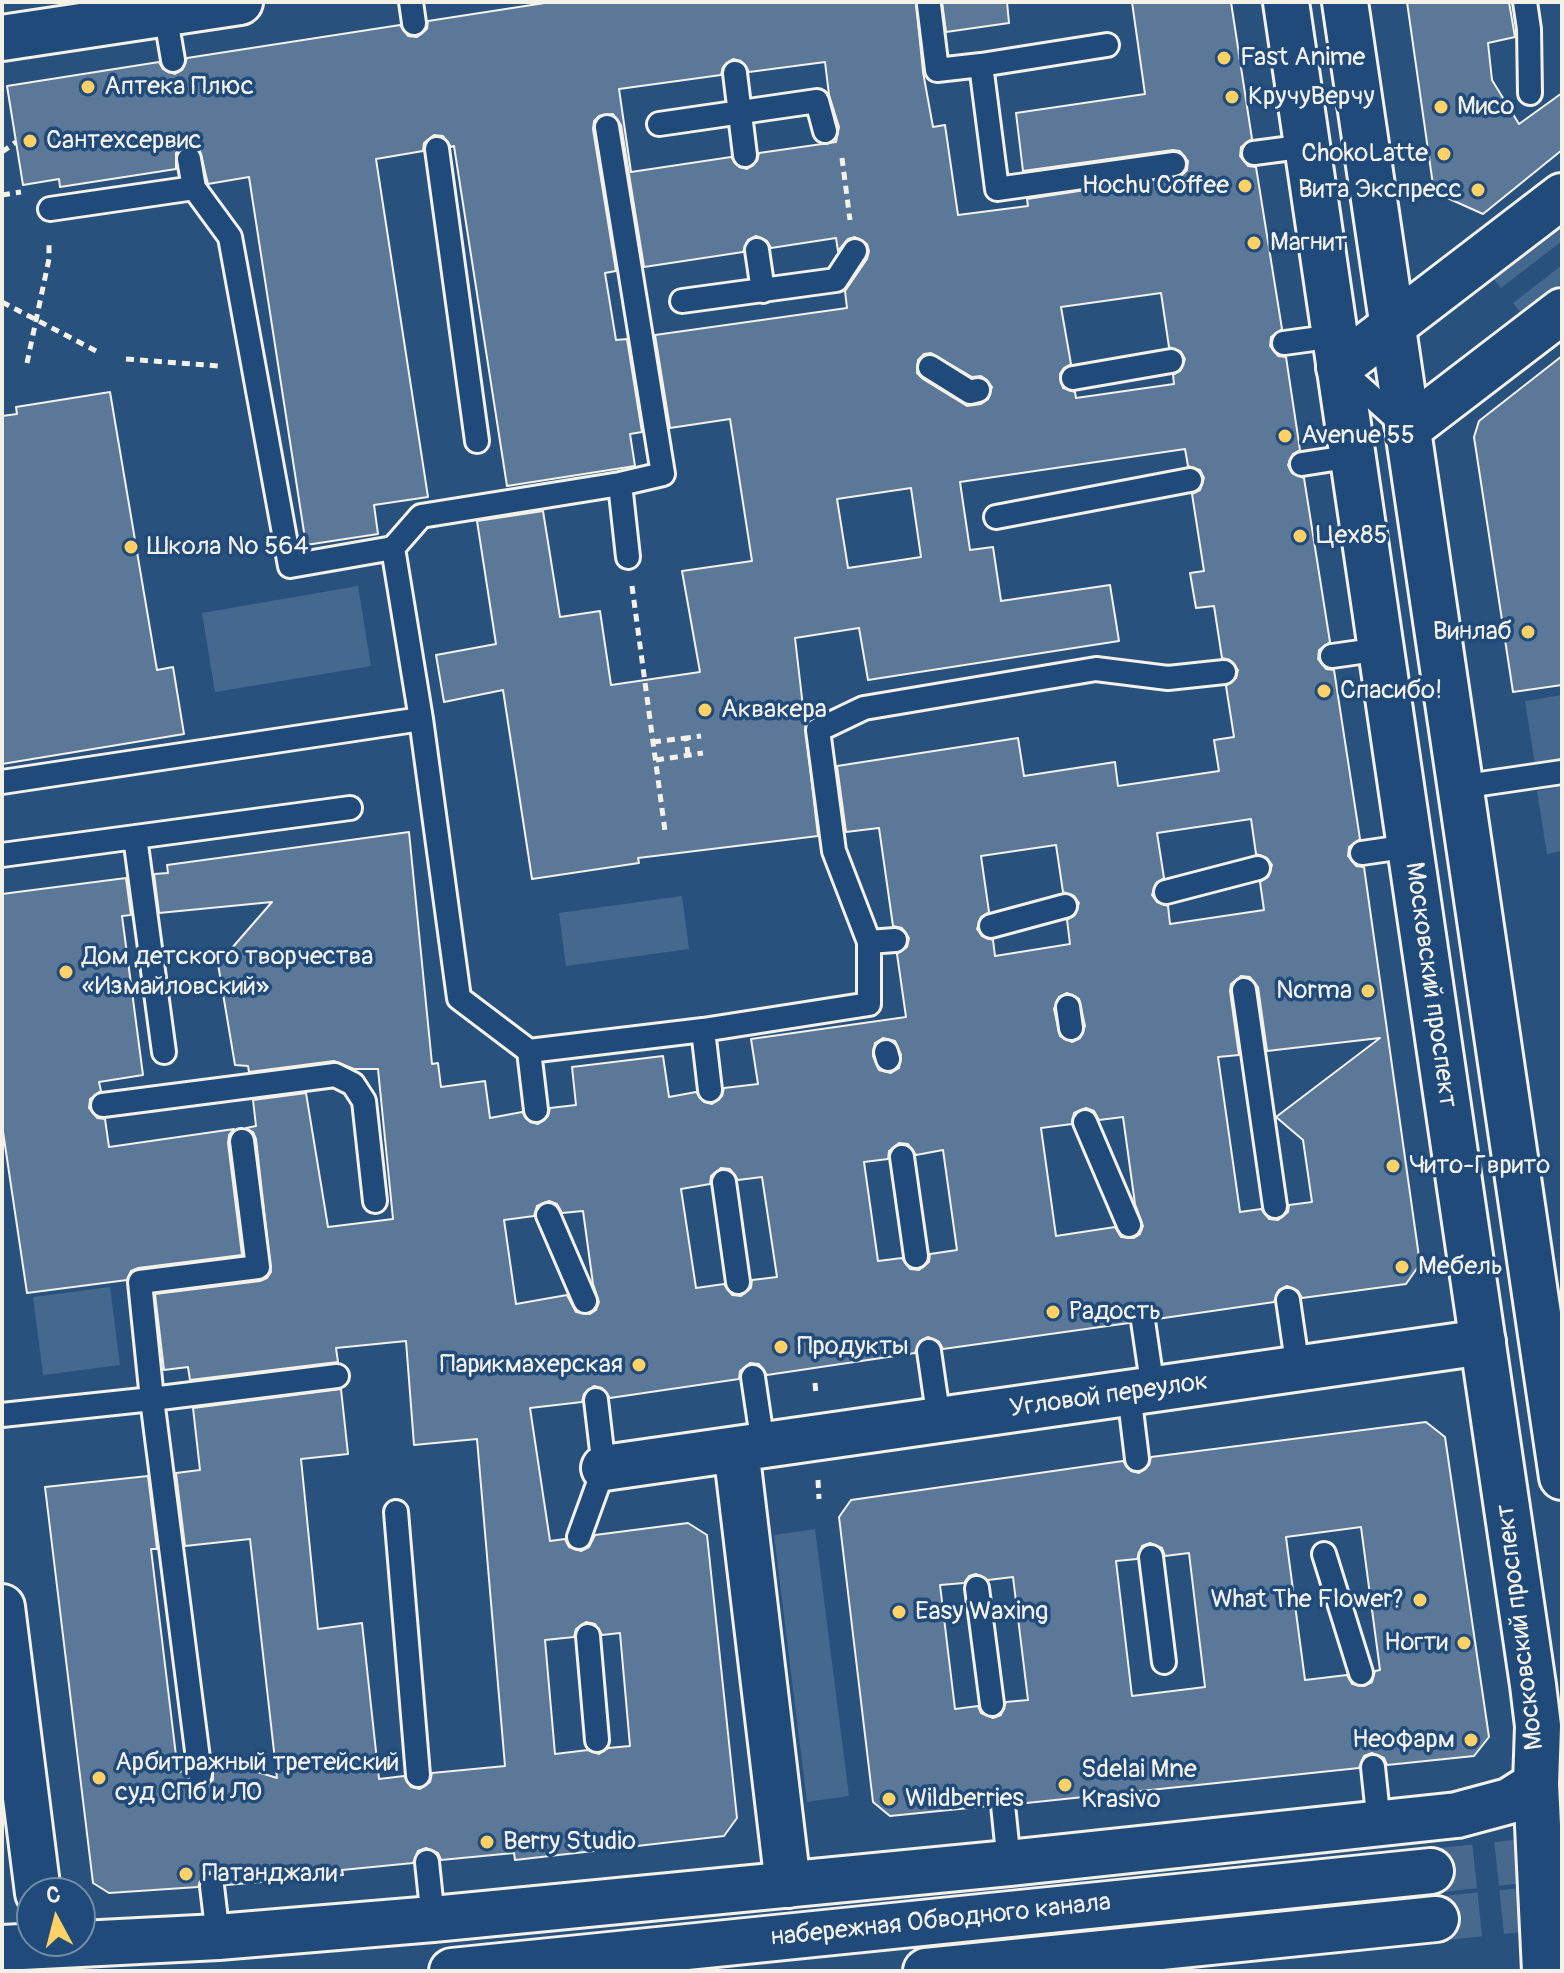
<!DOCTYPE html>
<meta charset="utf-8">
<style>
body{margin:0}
#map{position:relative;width:1564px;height:1973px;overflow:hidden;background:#28517e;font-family:Pangolin,sans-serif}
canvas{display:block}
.frame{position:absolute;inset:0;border:4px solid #f4f1e8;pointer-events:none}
.north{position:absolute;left:16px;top:1877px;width:80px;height:80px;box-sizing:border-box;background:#1f4a7a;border:2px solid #748da6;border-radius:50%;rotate:353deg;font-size:22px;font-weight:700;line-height:32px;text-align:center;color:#f4f1e8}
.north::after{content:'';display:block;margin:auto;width:28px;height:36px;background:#ffd166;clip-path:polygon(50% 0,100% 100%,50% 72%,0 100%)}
</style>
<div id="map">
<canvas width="1564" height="1973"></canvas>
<div class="frame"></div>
<div class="north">С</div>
</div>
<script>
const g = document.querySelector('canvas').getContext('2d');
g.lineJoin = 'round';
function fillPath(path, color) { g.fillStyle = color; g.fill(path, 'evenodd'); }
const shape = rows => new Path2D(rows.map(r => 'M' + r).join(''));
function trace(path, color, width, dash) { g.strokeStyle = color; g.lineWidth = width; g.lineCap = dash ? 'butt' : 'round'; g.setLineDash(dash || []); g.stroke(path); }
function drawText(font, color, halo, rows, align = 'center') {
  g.font = font + ' Pangolin,sans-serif'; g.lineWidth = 7; g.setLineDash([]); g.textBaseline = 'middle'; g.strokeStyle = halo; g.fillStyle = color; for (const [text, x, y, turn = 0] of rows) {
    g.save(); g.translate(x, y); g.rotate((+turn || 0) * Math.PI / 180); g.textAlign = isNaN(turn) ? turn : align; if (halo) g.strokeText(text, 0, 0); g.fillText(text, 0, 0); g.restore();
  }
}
const green = shape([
 [1562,223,1562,241,1501,288,1492,277],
 [1562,265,1562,283,1522,314,1513,303],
 [358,586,371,666,215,692,202,613],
 [1562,695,1562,761,1535,765,1525,701],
 [1562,786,1562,851,1547,854,1537,791],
 [682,896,689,949,566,966,559,913],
 [110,1287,120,1365,43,1375,33,1297],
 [815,1529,849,1796,807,1802,774,1535]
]);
const building = shape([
 [551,2,916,2,923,72,933,127,945,125,958,215,1028,206,1027,199,1182,175,1187,170,1188,161,1180,151,1173,150,1023,171,1016,113,1145,94,1132,2,1231,2,1252,139,1241,147,1240,156,1248,166,1256,167,1282,329,1271,337,1270,346,1278,356,1286,357,1300,450,1293,454,1288,465,1292,473,1304,478,1330,642,1319,650,1318,659,1326,669,1334,670,1360,839,1349,847,1348,856,1356,866,1364,867,1420,1264,1406,1284,1302,1298,1298,1291,1287,1286,1279,1290,1274,1302,1157,1319,1153,1312,1142,1307,1134,1311,1129,1323,943,1349,939,1342,928,1337,920,1341,915,1353,767,1375,759,1364,750,1363,740,1371,739,1379,610,1398,602,1388,594,1386,584,1394,582,1402,530,1408,550,1541,565,1539,569,1547,581,1551,589,1547,595,1535,688,1523,707,1535,737,1818,724,1836,515,1860,514,1853,441,1860,438,1853,426,1848,418,1851,413,1863,342,1870,343,1875,226,1885,223,1877,211,1872,203,1875,198,1887,109,1893,93,1883,45,1487,148,1476,157,1549,151,1549,178,1772,186,1771,189,1783,201,1788,213,1780,213,1768,235,1765,277,1778,250,1539,185,1546,176,1473,200,1470,193,1408,341,1389,348,1454,301,1459,318,1629,362,1623,379,1779,404,1776,411,1787,420,1789,430,1782,432,1773,505,1766,477,1439,414,1445,406,1341,336,1348,338,1362,190,1380,188,1367,164,1370,155,1294,260,1281,267,1278,271,1272,256,1139,253,1132,246,1128,256,1126,253,1100,306,1093,328,1227,393,1219,378,1069,354,1069,334,1061,249,1072,248,1066,235,1065,218,964,272,902,159,913,154,874,168,873,167,865,409,832,432,1064,438,1063,441,1087,485,1081,490,1118,522,1112,530,1122,538,1124,548,1116,550,1108,576,1105,572,1067,663,1056,669,1097,696,1092,704,1102,712,1104,722,1096,724,1088,758,1084,751,1039,906,1017,897,954,907,947,909,938,902,928,893,926,879,828,846,832,837,766,1018,738,1024,776,1115,762,1118,786,1219,771,1214,740,1234,737,1226,686,1236,678,1238,670,1230,660,1222,658,1214,606,1196,608,1190,573,1204,571,1192,494,1200,490,1204,478,1200,470,1188,466,1185,449,960,482,970,550,993,547,1001,601,1110,585,1119,641,868,680,859,628,795,638,818,836,638,858,639,863,532,879,503,690,444,702,436,655,496,644,477,521,543,511,560,617,600,611,611,685,700,672,682,571,752,561,730,419,670,428,655,335,847,308,845,291,867,259,869,251,867,244,855,237,848,239,838,251,836,238,771,248,767,241,756,236,748,240,743,252,644,267,621,125,613,114,599,116,594,121,593,129,616,271,605,273,616,340,627,339,642,432,630,434,635,466,507,486,454,146,451,147,443,136,434,135,424,143,423,151,376,159,428,497,374,505,378,534,306,545,249,177,208,184,200,151,187,145,176,153,176,169,60,187,59,179,23,185,7,86,159,62,163,69,175,74,182,70,187,58,400,25,408,36,417,37,427,29,428,21,551,2],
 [733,59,741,61,749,72,825,62,829,95,839,127,836,142,759,153,757,161,747,169,739,167,731,157,631,172,619,89,721,75,723,67,733,59],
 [1161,293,1169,347,1181,352,1185,359,1180,371,1173,375,1174,384,1076,398,1075,392,1063,388,1060,374,1064,368,1071,364,1061,307,1161,293],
 [931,353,972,377,981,376,987,380,992,387,988,399,981,404,967,406,923,379,917,373,918,360,924,354,931,353],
 [911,488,921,557,848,568,837,499,911,488],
 [1251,819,1256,854,1267,858,1272,865,1268,877,1260,882,1264,910,1170,924,1168,906,1157,902,1152,895,1156,883,1164,878,1157,833,1251,819],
 [1056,845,1063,892,1074,896,1079,903,1075,915,1067,920,1070,944,995,956,993,940,982,936,977,929,981,917,989,912,981,856,1056,845],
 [1241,976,1250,977,1258,987,1267,1051,1380,1038,1276,1117,1303,1140,1312,1202,1289,1205,1288,1212,1278,1220,1269,1219,1261,1209,1240,1212,1218,1057,1239,1055,1230,991,1231,984,1241,976],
 [1067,993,1079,999,1085,1026,1080,1038,1072,1042,1060,1036,1054,1009,1059,997,1067,993],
 [883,1038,895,1041,901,1055,899,1068,891,1073,879,1070,873,1056,875,1043,883,1038],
 [1086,1108,1094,1111,1099,1120,1123,1117,1135,1204,1143,1226,1140,1234,1134,1238,1121,1237,1115,1227,1056,1236,1041,1128,1072,1124,1074,1113,1086,1108],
 [899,1143,908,1144,916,1155,943,1150,957,1250,930,1254,929,1262,919,1270,910,1269,902,1258,878,1261,864,1162,888,1159,889,1151,899,1143],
 [721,1168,730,1169,738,1180,762,1177,777,1277,752,1280,751,1288,741,1296,732,1295,724,1284,696,1288,681,1189,710,1184,711,1176,721,1168],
 [549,1201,557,1204,562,1213,583,1211,593,1284,599,1302,596,1310,590,1314,576,1312,567,1295,516,1304,504,1220,534,1216,537,1206,549,1201],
 [586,1622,595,1624,602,1635,620,1633,630,1746,608,1748,599,1754,588,1750,555,1754,545,1640,574,1637,576,1629,586,1622],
 [942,2,1007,2,1009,23,946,32,942,2],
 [1407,2,1509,2,1515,37,1488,43,1492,80,1519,124,1562,93,1562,150,1483,214,1434,192,1407,2],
 [1562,356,1562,685,1513,692,1474,437,1479,421,1562,356],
 [110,392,157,670,173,667,184,734,2,764,2,416,17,414,16,407,110,392],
 [126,878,131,915,122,916,143,1075,99,1082,101,1091,90,1099,89,1108,97,1118,105,1119,109,1147,234,1129,229,1135,228,1143,242,1255,138,1268,131,1271,127,1280,27,1293,2,1125,2,894,126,878],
 [1426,1422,1445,1437,1489,1737,1474,1756,1387,1765,1384,1758,1372,1753,1364,1756,1359,1768,1017,1804,1014,1796,1002,1791,994,1794,989,1806,890,1816,873,1802,839,1517,851,1500,1123,1461,1131,1471,1139,1473,1149,1465,1151,1457,1426,1422],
 [1361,1527,1380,1670,1375,1671,1372,1682,1364,1686,1352,1684,1347,1675,1305,1680,1286,1537,1361,1527],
 [1150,1543,1162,1548,1165,1556,1189,1553,1205,1687,1132,1696,1116,1561,1137,1559,1142,1546,1150,1543],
 [976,1574,988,1580,1013,1577,1028,1700,1006,1702,1001,1715,993,1718,981,1713,978,1706,955,1709,940,1585,964,1583,969,1576,976,1574]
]);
const secondaryTunnel = shape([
 [1431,1871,1562,1857],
 [1436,1919,1562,1906]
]);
const path = shape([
 [2,152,16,142],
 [842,158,850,220],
 [2,195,21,192],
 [2,302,98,352],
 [126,359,219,366],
 [27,363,49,259,49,240],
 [632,586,665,831],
 [653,742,686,738],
 [688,755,686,738,701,736],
 [656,760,703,753],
 [815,1383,816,1394],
 [818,1480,819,1499]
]);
const lane = shape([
 [411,2,414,23],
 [1525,2,1529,29,1530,93],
 [929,5,937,70,981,65,997,189,1174,164],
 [165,13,173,60],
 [981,65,1107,45],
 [735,73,745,155],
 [659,124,817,101,825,131],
 [437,149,477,441],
 [1254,153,1307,146],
 [189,159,194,188],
 [50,209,194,188,230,237,290,566,393,548,421,719,459,998,529,1051,703,1030,869,1004,869,942,834,851,818,730,864,708,1096,669,1168,678,1224,672],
 [757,250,763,291],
 [682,301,836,280,855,251],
 [1284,343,1335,336],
 [930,367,970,392,978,390],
 [1343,371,1404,426],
 [1073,378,1171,361],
 [1302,464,1353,456],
 [620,484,628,557],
 [996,517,1190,480],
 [393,548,421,516,620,484,663,474,607,127],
 [1332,656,1381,649],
 [2,782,421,719],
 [1460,787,1562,772],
 [135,837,164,1052],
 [1362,853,1410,846],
 [2,855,350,808],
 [1166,892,1258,868],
 [991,926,1065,906],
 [869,942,895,940],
 [1244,990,1275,1206],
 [1068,1007,1071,1028],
 [703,1030,710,1090],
 [529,1051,536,1110],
 [886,1052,888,1059],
 [103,1105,335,1075,353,1084,364,1101,375,1201],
 [1085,1122,1129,1225],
 [902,1157,916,1256],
 [724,1182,738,1282],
 [548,1215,585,1301],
 [1288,1300,1298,1369],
 [1143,1321,1153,1389],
 [929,1351,939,1420],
 [753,1377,763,1445],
 [1129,1393,1137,1459],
 [2,1415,152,1399,140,1282,258,1267,242,1141],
 [396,1512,418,1775],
 [579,1537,604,1468,596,1400],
 [1324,1554,1361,1673],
 [1151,1557,1164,1662],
 [977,1588,992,1704],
 [588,1636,597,1740],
 [1373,1767,1379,1824],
 [200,1774,152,1399,337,1376],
 [1003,1805,1009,1863],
 [427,1862,433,1919],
 [212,1886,218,1937]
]);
const street = shape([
 [1339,367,1562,196],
 [1408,429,1562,311],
 [736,1449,788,1885],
 [604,1468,1483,1342],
 [2,1607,38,1893]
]);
const secondary = shape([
 [2,38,240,2],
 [2,1948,218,1937,433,1919,1009,1863,1457,1815,1509,1801,1536,1784],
 [452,1971,1431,1871],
 [926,1971,1436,1919]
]);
const primary = shape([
 [1286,2,1533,1685,1538,1726,1536,1784,1545,1971],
 [1345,2,1562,1477]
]);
const markers = [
 [1224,58,8,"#ffd166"],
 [88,87,8,"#ffd166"],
 [1232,97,8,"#ffd166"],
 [1441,107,8,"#ffd166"],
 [30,141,8,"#ffd166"],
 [1444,154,8,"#ffd166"],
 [1245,186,8,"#ffd166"],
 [1478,190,8,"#ffd166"],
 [1254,243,8,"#ffd166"],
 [1285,436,8,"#ffd166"],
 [1300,536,8,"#ffd166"],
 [131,547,8,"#ffd166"],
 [1528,632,8,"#ffd166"],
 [1324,691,8,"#ffd166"],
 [705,710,8,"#ffd166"],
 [66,972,8,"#ffd166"],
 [1368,991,8,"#ffd166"],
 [1393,1166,8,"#ffd166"],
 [1402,1267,8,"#ffd166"],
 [1053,1312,8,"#ffd166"],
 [781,1347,8,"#ffd166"],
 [639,1365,8,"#ffd166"],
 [1420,1600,8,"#ffd166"],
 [899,1612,8,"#ffd166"],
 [1464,1643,8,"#ffd166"],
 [1471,1740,8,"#ffd166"],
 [99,1778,8,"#ffd166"],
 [1065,1785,8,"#ffd166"],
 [889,1799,8,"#ffd166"],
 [487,1842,8,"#ffd166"],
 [186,1874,8,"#ffd166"]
];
const poiNames = [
 ["Fast Anime",1240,58],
 ["Аптека Плюс",104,87],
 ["КручуВерчу",1248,97],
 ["Мисо",1457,107],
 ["Сантехсервис",46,141],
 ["ChokoLatte",1428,154,"right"],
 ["Hochu Coffee",1229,186,"right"],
 ["Вита Экспресс",1462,190,"right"],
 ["Магнит",1270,243],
 ["Avenue 55",1301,436],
 ["Цех85",1316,536],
 ["Школа № 564",147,547],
 ["Винлаб",1512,632,"right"],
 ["Спасибо!",1340,691],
 ["Аквакера",721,710],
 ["Дом детского творчества",82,957],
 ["«Измайловский»",82,987],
 ["Norma",1352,991,"right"],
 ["Чито-Гврито",1409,1166],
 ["Мебель",1418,1267],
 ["Радость",1069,1312],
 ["Продукты",797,1347],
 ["Парикмахерская",623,1365,"right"],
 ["What The Flower?",1404,1600,"right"],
 ["Easy Waxing",915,1612],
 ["Ногти",1448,1643,"right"],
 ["Неофарм",1455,1740,"right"],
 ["Арбитражный третейский",115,1763],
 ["суд СПб и ЛО",115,1793],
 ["Sdelai Mne",1081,1770],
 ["Krasivo",1081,1800],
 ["Wildberries",905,1799],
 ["Berry Studio",503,1842],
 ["Патанджали",202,1874]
];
const streetNames = [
 ["Московский проспект",1430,985,82],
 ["Угловой переулок",1109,1396,-8],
 ["Московский проспект",1521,1627,-97],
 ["набережная Обводного канала",941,1921,-6]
];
fillPath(green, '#45688e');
fillPath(building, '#5b7899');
trace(building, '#f4f1e8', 2);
trace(secondaryTunnel, '#47698e', 44, [44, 22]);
trace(lane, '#f4f1e8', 28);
trace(street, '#f4f1e8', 50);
trace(secondary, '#f4f1e8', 50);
trace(primary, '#f4f1e8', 50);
trace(path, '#f4f1e8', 5, [8, 6]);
trace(lane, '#1f4a7a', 22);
trace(street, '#1f4a7a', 44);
trace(secondary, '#1f4a7a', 44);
trace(primary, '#1f4a7a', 44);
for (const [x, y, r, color] of markers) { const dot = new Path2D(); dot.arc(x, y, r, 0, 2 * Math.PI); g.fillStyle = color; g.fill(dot); trace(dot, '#1f4a7a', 3); }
drawText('26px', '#f4f1e8', '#1f4a7a', poiNames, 'left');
drawText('26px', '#f4f1e8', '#1f4a7a', streetNames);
</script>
